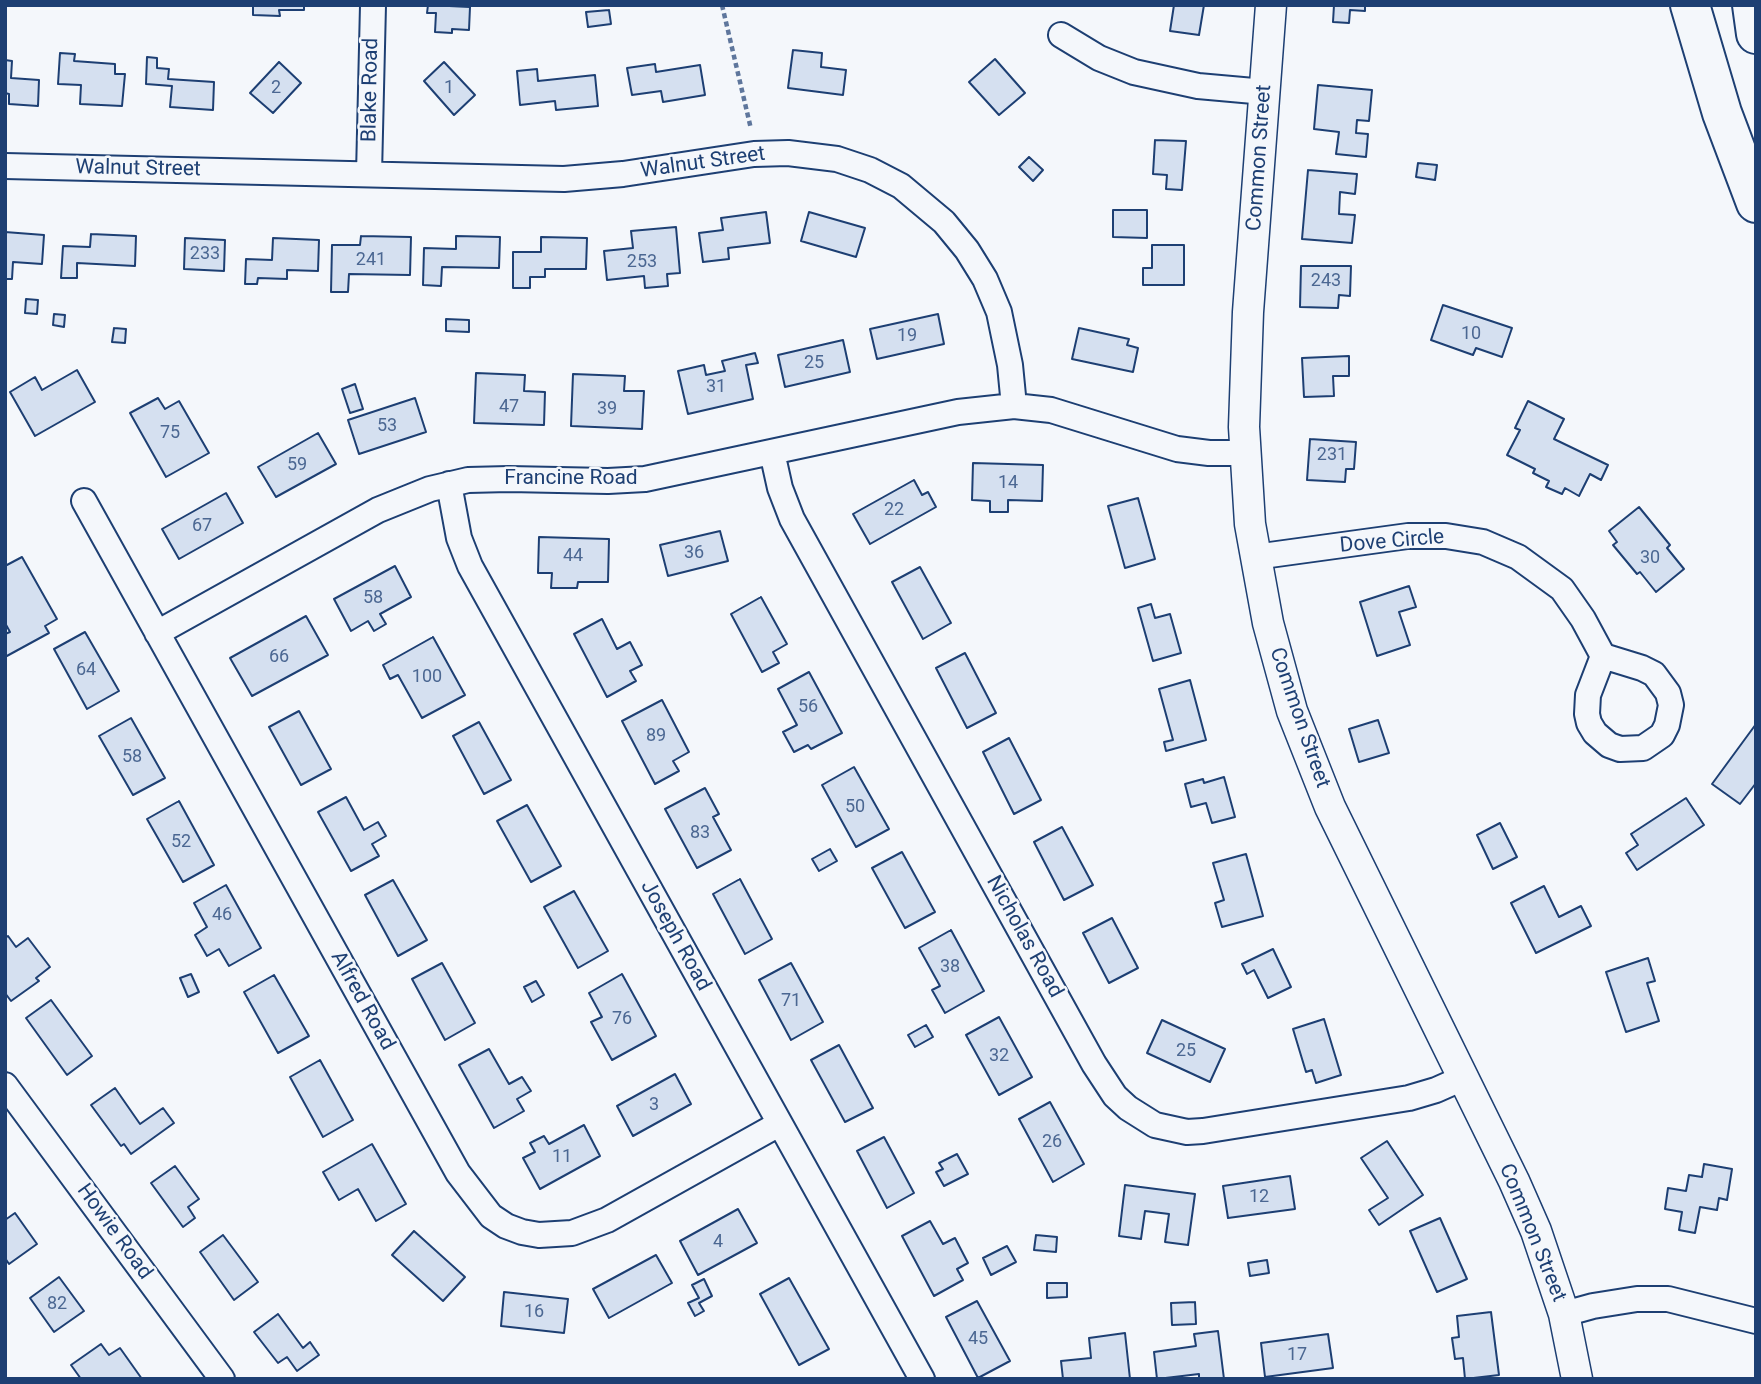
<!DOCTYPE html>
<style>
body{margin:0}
#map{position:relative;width:1761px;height:1384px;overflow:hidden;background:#f4f7fb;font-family:Roboto,sans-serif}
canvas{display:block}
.frame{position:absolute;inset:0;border:7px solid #1d3f73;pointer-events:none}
</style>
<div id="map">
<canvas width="1761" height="1384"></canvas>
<div class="frame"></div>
</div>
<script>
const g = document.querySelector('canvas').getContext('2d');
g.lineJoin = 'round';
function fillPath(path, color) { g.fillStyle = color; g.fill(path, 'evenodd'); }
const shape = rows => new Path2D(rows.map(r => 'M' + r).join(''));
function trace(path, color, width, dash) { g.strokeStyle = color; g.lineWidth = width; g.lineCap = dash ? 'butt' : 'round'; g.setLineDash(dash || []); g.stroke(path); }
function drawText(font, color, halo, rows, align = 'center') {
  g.font = font + ' Roboto,sans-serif'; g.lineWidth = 5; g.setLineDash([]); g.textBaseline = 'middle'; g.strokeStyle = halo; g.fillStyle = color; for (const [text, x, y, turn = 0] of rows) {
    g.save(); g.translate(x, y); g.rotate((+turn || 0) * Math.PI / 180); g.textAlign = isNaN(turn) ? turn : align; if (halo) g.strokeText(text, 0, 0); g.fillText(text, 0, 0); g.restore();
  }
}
const building = shape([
 [253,5,304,5,304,10,279,10,280,16,253,15,253,5],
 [428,5,470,7,469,30,452,29,452,33,435,32,436,13,427,13,428,5],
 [1174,5,1204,5,1199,35,1170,31,1174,5],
 [1334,5,1365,5,1365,11,1350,10,1349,23,1333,22,1334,5],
 [609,10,611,24,588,27,586,12,609,10],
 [793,50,822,53,821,67,846,70,843,95,788,88,793,50],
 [60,53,75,54,74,61,115,64,115,74,125,74,122,106,80,104,81,85,58,84,60,53],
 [147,57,157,58,157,68,169,69,168,79,214,82,213,110,170,107,172,86,146,84,147,57],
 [995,59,1025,93,999,115,969,82,995,59],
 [5,60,12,61,11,78,39,80,38,106,9,104,9,94,5,93,5,60],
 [279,62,301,83,273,113,250,93,279,62],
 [444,62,475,95,454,115,424,81,444,62],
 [655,64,656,72,700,65,705,95,663,102,661,91,632,95,627,68,655,64],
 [537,69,538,81,595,75,598,106,556,110,555,101,520,105,517,71,537,69],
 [1318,85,1372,90,1369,121,1357,120,1356,133,1368,134,1366,157,1336,154,1339,132,1314,129,1318,85],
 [1155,140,1186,141,1182,190,1166,189,1167,175,1153,174,1155,140],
 [1029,157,1043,170,1033,181,1019,167,1029,157],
 [1418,163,1437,165,1435,180,1416,177,1418,163],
 [1308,170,1357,174,1355,194,1340,192,1339,214,1355,215,1352,243,1302,239,1308,170],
 [1113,210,1147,210,1147,238,1113,237,1113,210],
 [766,212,770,243,728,248,729,259,703,262,699,233,723,230,721,218,766,212],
 [809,212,865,228,856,257,801,241,809,212],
 [676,227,680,273,667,274,668,286,645,288,644,276,607,280,604,251,633,248,631,231,676,227],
 [5,232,44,235,42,264,13,262,12,279,5,279,5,232],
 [91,234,136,236,135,266,77,263,77,278,61,278,63,246,90,247,91,234],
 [361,236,411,237,410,275,349,274,348,292,331,292,332,245,360,245,361,236],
 [456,236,500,237,499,268,442,267,441,286,423,285,424,248,456,249,456,236],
 [541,237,587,238,586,269,545,269,545,277,530,277,530,288,513,288,513,252,541,252,541,237],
 [185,238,225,240,224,271,184,269,185,238],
 [273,238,319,240,318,271,287,270,287,279,258,278,257,284,245,284,246,259,272,260,273,238],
 [1152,245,1184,245,1184,285,1143,285,1143,268,1152,268,1152,245],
 [1301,266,1351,266,1350,296,1339,295,1338,308,1300,307,1301,266],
 [26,299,38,300,37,314,25,313,26,299],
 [1443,305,1512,328,1502,357,1476,348,1473,355,1431,340,1443,305],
 [54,314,65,315,64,327,53,325,54,314],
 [938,314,944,344,877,359,870,329,938,314],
 [446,319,469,320,469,332,446,331,446,319],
 [114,328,126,329,125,343,112,342,114,328],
 [1079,328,1129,339,1127,345,1138,348,1133,372,1072,359,1079,328],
 [843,340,850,372,785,387,778,355,843,340],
 [755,353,758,363,746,365,753,399,688,414,678,371,704,365,706,375,725,371,722,361,755,353],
 [1349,356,1349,376,1333,376,1334,396,1304,397,1302,358,1349,356],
 [77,370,95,402,35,436,10,392,35,377,42,390,77,370],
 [476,373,525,375,524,391,545,392,544,425,474,423,476,373],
 [573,374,625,376,624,391,644,391,642,429,571,426,573,374],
 [355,384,363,409,350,413,342,389,355,384],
 [158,398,165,409,179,401,209,453,166,477,130,413,158,398],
 [415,398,426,432,359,454,348,420,415,398],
 [1528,401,1564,419,1554,439,1608,465,1601,480,1590,474,1579,496,1565,488,1562,494,1546,487,1549,481,1533,473,1535,469,1507,455,1520,430,1515,428,1528,401],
 [318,433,336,464,276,497,258,467,318,433],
 [1310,439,1356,442,1354,469,1346,469,1345,482,1307,480,1310,439],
 [973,463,1043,465,1042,501,1008,500,1008,512,990,512,990,501,972,500,973,463],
 [914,480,922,495,928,492,936,507,870,544,853,514,914,480],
 [226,493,243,523,179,559,162,529,226,493],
 [1138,498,1155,559,1125,568,1108,506,1138,498],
 [1639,507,1670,545,1667,548,1684,569,1656,592,1640,572,1637,574,1613,545,1617,542,1609,531,1639,507],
 [720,531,728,561,668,576,660,545,720,531],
 [539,537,609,539,608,582,578,582,577,588,551,588,552,573,538,573,539,537],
 [22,557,57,619,45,626,49,633,5,657,5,634,10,632,5,623,5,566,22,557],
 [395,566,411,597,380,614,386,624,374,631,368,621,351,631,334,599,395,566],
 [920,567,951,623,923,639,892,582,920,567],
 [1409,586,1416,607,1399,612,1410,645,1377,656,1360,602,1409,586],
 [761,597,787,644,773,652,779,663,762,672,731,614,761,597],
 [1151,604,1155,618,1170,614,1181,653,1153,661,1138,608,1151,604],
 [306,616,328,655,252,696,230,658,306,616],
 [602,619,617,649,630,642,642,665,630,671,636,681,607,697,574,634,602,619],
 [85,632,119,691,87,709,54,649,85,632],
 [433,637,465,695,422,718,398,675,390,679,383,665,433,637],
 [965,653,996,713,967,728,936,668,965,653],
 [809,672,842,733,811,749,808,745,794,752,783,732,797,725,778,689,809,672],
 [1190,680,1206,740,1166,751,1164,742,1173,740,1159,689,1190,680],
 [662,700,689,752,673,761,679,771,655,784,622,721,662,700],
 [299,711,331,769,301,785,269,727,299,711],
 [131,718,165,778,133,795,99,736,131,718],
 [1378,720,1389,753,1359,762,1349,729,1378,720],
 [479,722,511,780,484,794,453,736,479,722],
 [1756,724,1756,783,1740,804,1712,784,1756,724],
 [1009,738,1041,800,1014,814,983,752,1009,738],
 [854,767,889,829,856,847,822,785,854,767],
 [1224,777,1235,817,1212,823,1206,803,1191,807,1185,784,1203,779,1204,783,1224,777],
 [705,788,719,814,713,817,731,850,697,868,665,809,705,788],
 [346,797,364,830,378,822,386,836,372,844,379,856,351,871,318,812,346,797],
 [1686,798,1704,825,1637,870,1626,853,1638,845,1631,834,1686,798],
 [179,801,214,865,183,882,147,819,179,801],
 [527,805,561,866,531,882,497,821,527,805],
 [1500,823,1517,857,1493,869,1477,835,1500,823],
 [1062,827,1093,885,1064,900,1034,842,1062,827],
 [830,849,837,861,819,871,812,859,830,849],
 [902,852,935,912,905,928,872,868,902,852],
 [1246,854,1263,916,1222,927,1215,903,1224,900,1213,863,1246,854],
 [740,879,772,939,745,954,713,894,740,879],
 [393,880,427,940,398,956,365,895,393,880],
 [226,885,261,948,229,966,219,949,207,956,195,935,207,927,194,903,226,885],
 [1544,886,1559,917,1581,906,1591,926,1536,953,1511,903,1544,886],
 [574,891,608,951,578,968,544,907,574,891],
 [1112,918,1138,968,1109,983,1083,933,1112,918],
 [951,930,984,991,945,1013,932,990,940,986,919,948,951,930],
 [8,936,16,947,28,938,50,967,36,978,39,981,11,1001,5,993,5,938,8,936],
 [1273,949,1291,987,1268,998,1254,970,1247,974,1242,964,1273,949],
 [1648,958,1655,981,1647,983,1659,1021,1626,1032,1606,972,1648,958],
 [442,963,475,1023,445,1040,412,979,442,963],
 [791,963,823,1022,791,1040,759,980,791,963],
 [191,974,199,992,188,997,180,978,191,974],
 [622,974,656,1036,612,1060,591,1022,602,1017,589,993,622,974],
 [274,975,309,1036,278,1053,244,992,274,975],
 [536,981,544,995,532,1002,524,987,536,981],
 [51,1000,92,1056,67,1075,26,1018,51,1000],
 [999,1017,1032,1077,999,1095,966,1035,999,1017],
 [1324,1019,1341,1075,1316,1083,1312,1070,1306,1072,1293,1029,1324,1019],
 [1162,1020,1225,1049,1210,1082,1147,1053,1162,1020],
 [926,1025,933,1037,915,1047,908,1035,926,1025],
 [839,1045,873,1108,845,1122,811,1060,839,1045],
 [489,1049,509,1084,522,1077,531,1091,517,1099,524,1111,494,1128,459,1065,489,1049],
 [320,1060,353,1120,323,1137,290,1077,320,1060],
 [675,1074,691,1104,633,1136,617,1106,675,1074],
 [115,1088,140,1124,163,1108,174,1123,131,1154,124,1144,121,1146,91,1105,115,1088],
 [1050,1102,1084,1164,1053,1182,1019,1119,1050,1102],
 [584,1125,600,1156,540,1189,523,1158,535,1152,530,1143,544,1136,549,1144,584,1125],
 [884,1137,914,1193,887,1208,857,1151,884,1137],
 [1387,1141,1423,1195,1379,1225,1369,1210,1388,1198,1361,1158,1387,1141],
 [372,1144,406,1204,376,1221,358,1189,339,1200,323,1172,372,1144],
 [957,1154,968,1174,944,1186,936,1172,943,1169,939,1163,957,1154],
 [1704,1164,1732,1169,1727,1200,1719,1198,1717,1210,1700,1207,1695,1233,1679,1230,1682,1212,1665,1209,1668,1188,1686,1191,1689,1175,1702,1177,1704,1164],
 [175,1166,199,1199,188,1207,195,1218,183,1227,151,1183,175,1166],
 [1290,1176,1295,1209,1228,1218,1223,1186,1290,1176],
 [1125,1185,1195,1194,1188,1245,1165,1242,1169,1214,1145,1211,1141,1239,1119,1236,1125,1185],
 [738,1209,757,1243,698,1275,680,1241,738,1209],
 [15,1213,37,1244,9,1264,5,1258,5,1220,15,1213],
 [1440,1218,1467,1279,1437,1292,1410,1231,1440,1218],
 [930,1221,943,1244,955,1238,968,1263,957,1269,963,1280,934,1296,902,1236,930,1221],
 [414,1231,465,1277,443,1301,392,1255,414,1231],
 [223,1235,258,1282,234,1300,200,1252,223,1235],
 [1036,1235,1057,1237,1056,1252,1034,1250,1036,1235],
 [1007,1246,1016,1262,991,1275,983,1258,1007,1246],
 [656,1255,672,1283,609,1318,593,1289,656,1255],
 [1267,1260,1269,1273,1250,1276,1248,1263,1267,1260],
 [59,1277,84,1311,54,1332,30,1298,59,1277],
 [789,1278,829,1349,799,1365,760,1294,789,1278],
 [704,1279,712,1296,699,1303,704,1311,695,1316,688,1303,699,1298,692,1285,704,1279],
 [1047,1283,1067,1283,1067,1297,1047,1298,1047,1283],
 [504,1292,568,1299,564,1333,501,1326,504,1292],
 [977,1301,1010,1361,978,1378,946,1317,977,1301],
 [1195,1302,1196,1324,1172,1325,1171,1303,1195,1302],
 [1491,1312,1499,1375,1465,1379,1463,1358,1455,1359,1452,1338,1459,1337,1457,1316,1491,1312],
 [278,1314,303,1348,310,1342,319,1355,297,1371,287,1357,278,1363,254,1332,278,1314],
 [1218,1331,1224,1379,1199,1379,1199,1374,1157,1379,1154,1352,1196,1346,1194,1334,1218,1331],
 [1125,1333,1130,1379,1063,1379,1061,1361,1091,1358,1089,1338,1125,1333],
 [1328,1334,1333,1368,1265,1377,1261,1343,1328,1334],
 [101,1344,109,1355,120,1348,142,1379,81,1379,71,1365,101,1344]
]);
const path = shape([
 [722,5,751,129]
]);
const minor = shape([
 [1061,35,1099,58,1134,72,1198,86,1265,92],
 [5,166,564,179,623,174,754,154,788,153,837,159,870,170,901,186,944,222,967,250,985,279,999,312,1010,365,1014,406],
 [369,174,373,5],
 [772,452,780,488,792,519,1094,1064,1115,1096,1128,1108,1155,1125,1187,1132,1203,1131,1409,1098,1436,1090,1463,1078],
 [449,484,459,538,470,566,922,1379],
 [84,501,458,1173,491,1216,506,1226,522,1232,539,1235,572,1233,607,1220,779,1124],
 [1255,557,1408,536,1446,536,1483,542,1518,557,1562,589,1583,619,1603,656],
 [157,633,378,510,430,489,468,480,509,479,608,481,645,479,958,412,1014,406,1051,410,1177,449,1209,453,1244,453],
 [1603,656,1642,668,1654,674,1668,693,1671,705,1667,725,1662,735,1643,748,1620,749,1609,745,1595,733,1589,723,1587,714,1588,695,1603,656],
 [5,1085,222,1379],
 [1564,1314,1593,1306,1637,1299,1668,1299,1756,1321]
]);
const tertiary = shape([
 [1271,5,1248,312,1244,427,1250,524,1268,623,1292,711,1330,807,1514,1181,1536,1231,1564,1314,1577,1379]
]);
const motorway = shape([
 [1690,5,1722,113,1756,203],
 [1752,5,1756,34]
]);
const numberNames = [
 ["2",276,88],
 ["1",449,88],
 ["233",205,254],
 ["241",371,260],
 ["253",642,262],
 ["243",1326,281],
 ["10",1471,334],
 ["19",907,336],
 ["25",814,363],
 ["31",716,387],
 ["47",509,407],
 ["39",607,409],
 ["53",387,426],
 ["75",170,433],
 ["231",1332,455],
 ["59",297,465],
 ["14",1008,483],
 ["22",894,510],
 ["67",202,526],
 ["36",694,553],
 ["44",573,556],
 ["30",1650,558],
 ["58",373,598],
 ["66",279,657],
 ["64",86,670],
 ["100",427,677],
 ["56",808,707],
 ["89",656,736],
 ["58",132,757],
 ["50",855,807],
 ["83",700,833],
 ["52",181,842],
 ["46",222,915],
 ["38",950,967],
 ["71",791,1001],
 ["76",622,1019],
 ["25",1186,1051],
 ["32",999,1056],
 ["3",654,1105],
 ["26",1052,1142],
 ["11",562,1157],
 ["12",1259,1197],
 ["4",718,1242],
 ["82",57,1304],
 ["16",534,1312],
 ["45",978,1339],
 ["17",1297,1355]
];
const streetNames = [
 ["Blake Road",371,90,-89],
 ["Common Street",1260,158,-86],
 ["Walnut Street",703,163,-8],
 ["Walnut Street",138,169,1],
 ["Francine Road",571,479],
 ["Dove Circle",1392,542,-5],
 ["Common Street",1299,718,71],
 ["Joseph Road",675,936,61],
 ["Nicholas Road",1024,937,61],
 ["Alfred Road",362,1001,61],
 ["Howie Road",114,1232,54],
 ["Common Street",1532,1233,68]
];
fillPath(building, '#d5e0f0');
trace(building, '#1d3f73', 2);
trace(minor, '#1d3f73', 28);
trace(tertiary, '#1d3f73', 33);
trace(motorway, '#1d3f73', 42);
trace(path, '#5e769c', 4.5, [5, 3.5]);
trace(minor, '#f4f7fb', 24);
trace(tertiary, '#f4f7fb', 30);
trace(motorway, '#f4f7fb', 38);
drawText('18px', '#4b6792', null, numberNames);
drawText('21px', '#1d3f73', '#f4f7fb', streetNames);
</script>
